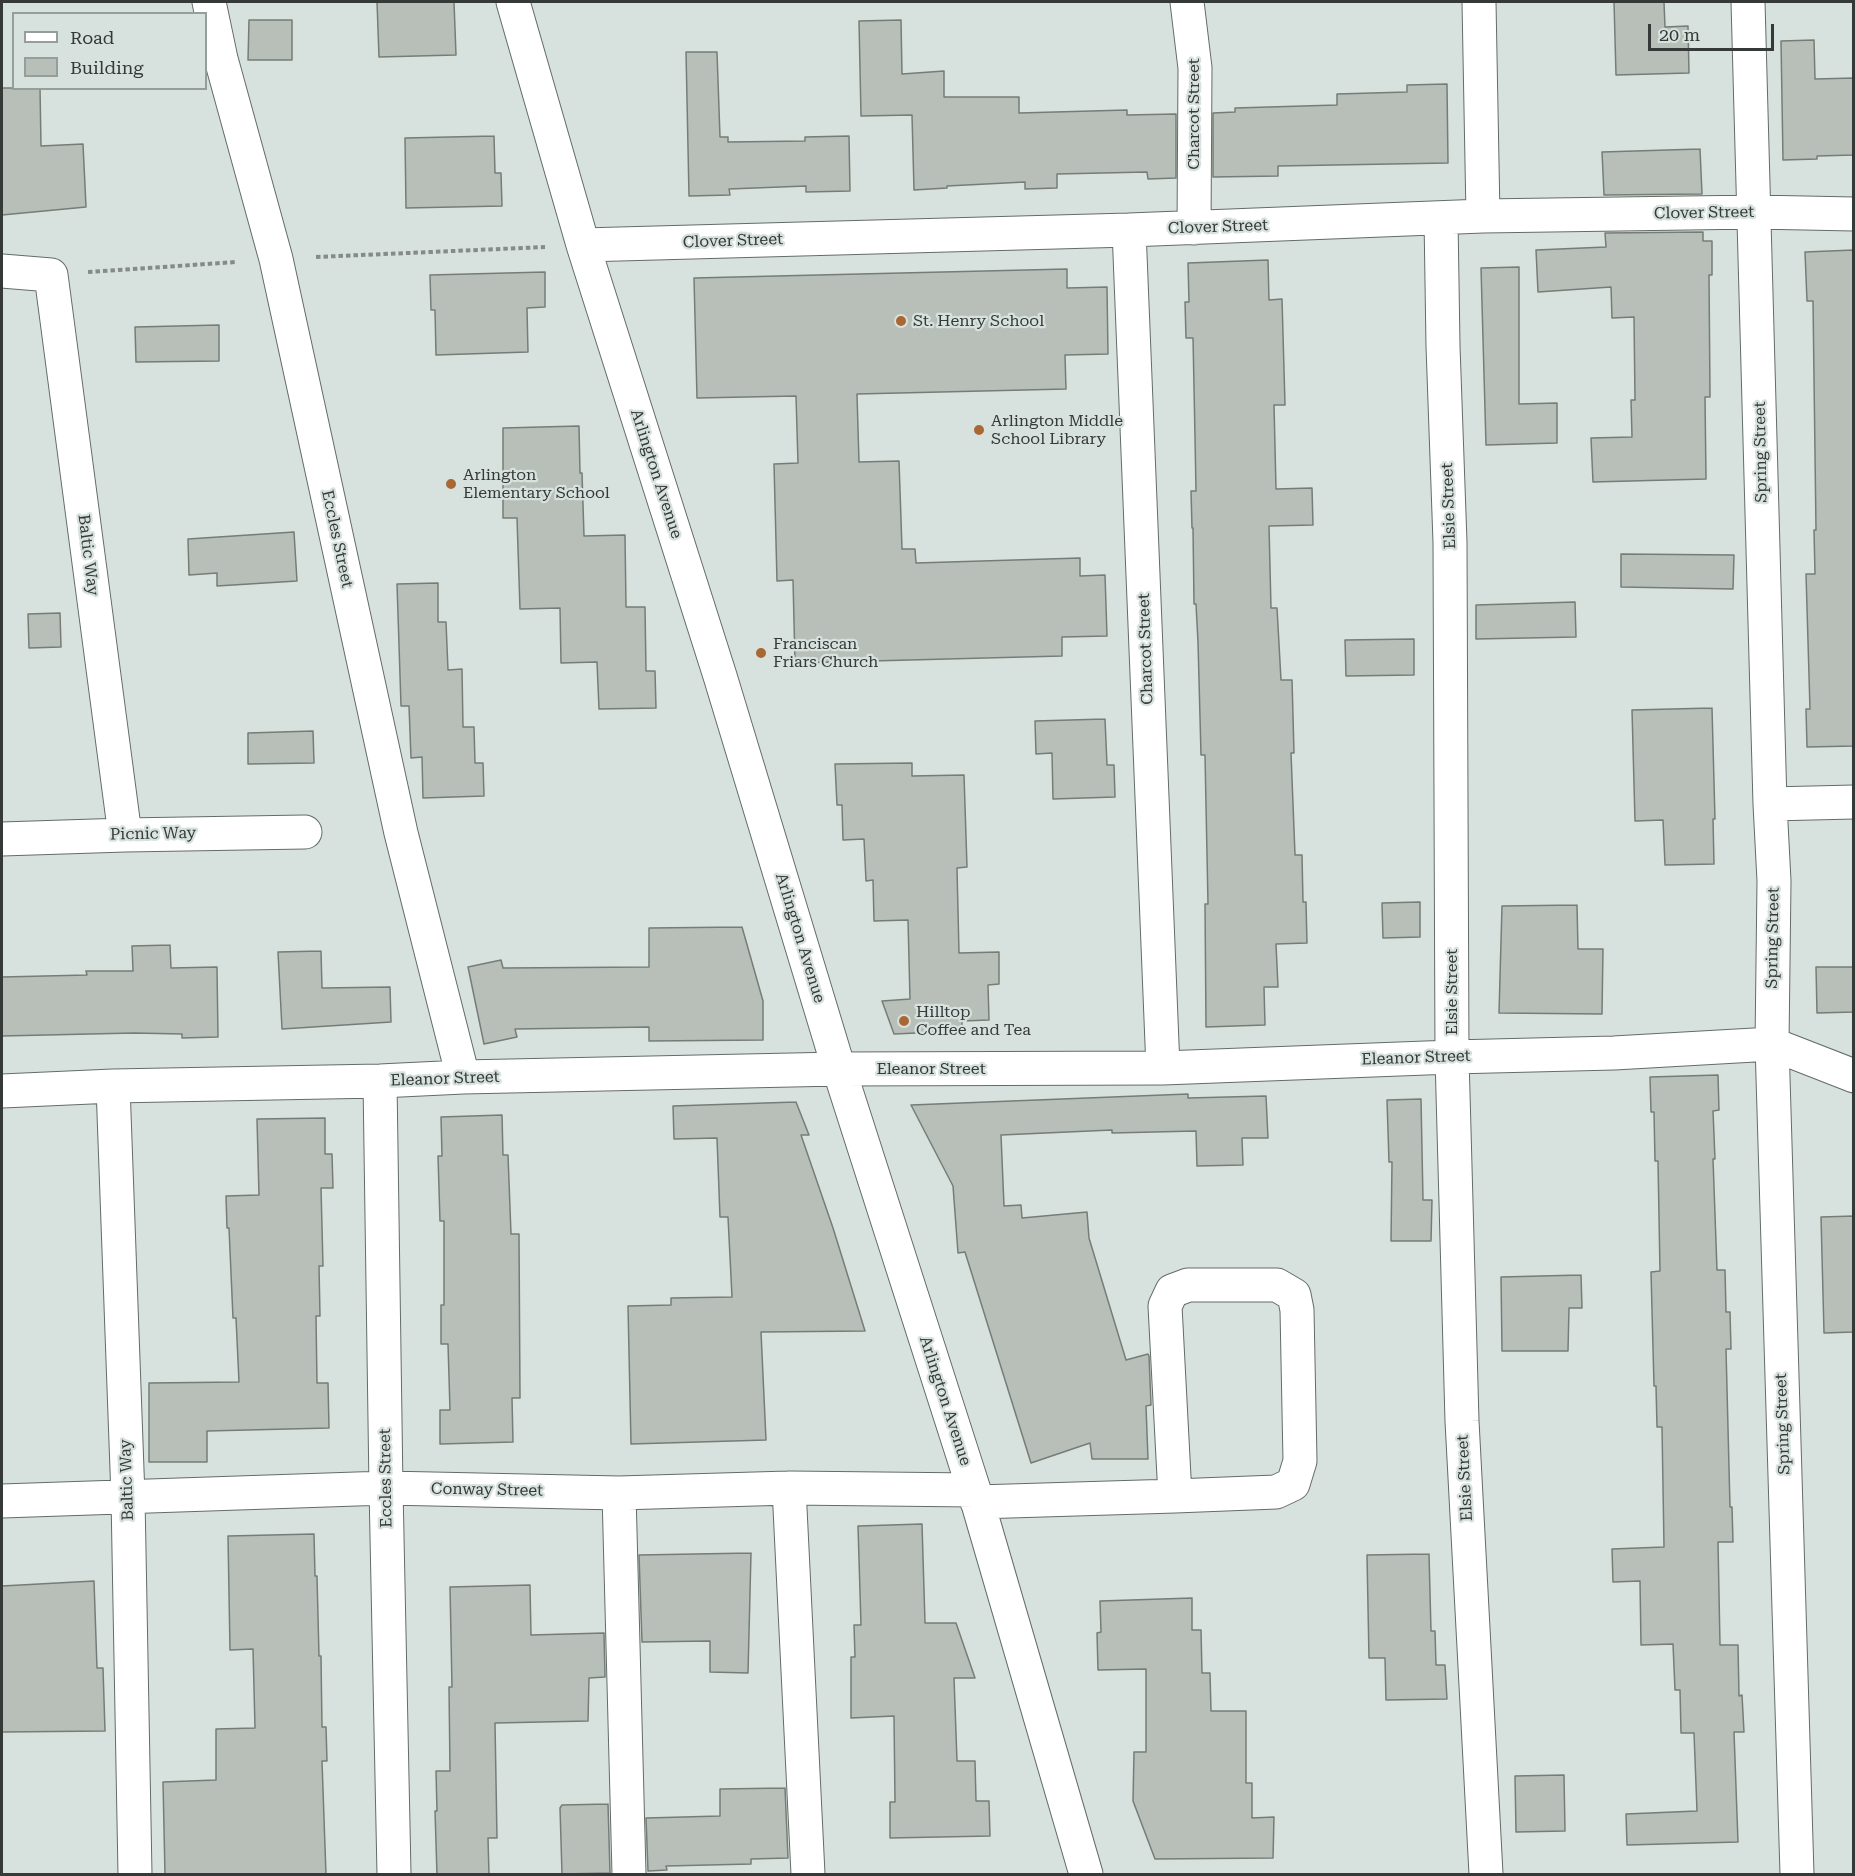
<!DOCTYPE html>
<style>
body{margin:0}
#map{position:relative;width:1855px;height:1876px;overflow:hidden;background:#d7e2df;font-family:"Roboto Serif",serif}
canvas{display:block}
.frame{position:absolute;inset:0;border:3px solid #353938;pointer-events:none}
.legend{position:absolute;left:12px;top:12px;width:195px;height:78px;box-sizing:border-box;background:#d7e2df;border:2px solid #969e9c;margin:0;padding:8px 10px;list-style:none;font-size:18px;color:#353938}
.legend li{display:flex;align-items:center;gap:12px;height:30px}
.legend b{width:30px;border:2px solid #969e9c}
.scale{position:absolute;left:1648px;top:24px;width:126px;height:27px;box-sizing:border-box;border:3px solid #353938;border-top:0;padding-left:8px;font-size:18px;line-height:21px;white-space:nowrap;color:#353938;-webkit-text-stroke:4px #d7e2df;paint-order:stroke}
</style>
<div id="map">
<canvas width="1855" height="1876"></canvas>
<div class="frame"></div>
<ul class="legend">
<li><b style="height:8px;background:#fff"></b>Road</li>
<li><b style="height:16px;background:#b7bfb8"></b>Building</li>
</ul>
<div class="scale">20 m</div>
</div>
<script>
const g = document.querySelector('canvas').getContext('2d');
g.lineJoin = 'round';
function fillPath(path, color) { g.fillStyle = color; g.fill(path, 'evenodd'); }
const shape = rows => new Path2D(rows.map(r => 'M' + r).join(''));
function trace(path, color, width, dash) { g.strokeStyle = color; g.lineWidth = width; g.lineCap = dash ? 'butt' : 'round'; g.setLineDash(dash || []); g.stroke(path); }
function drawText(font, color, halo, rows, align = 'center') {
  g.font = font + ' "Roboto Serif",serif'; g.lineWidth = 4.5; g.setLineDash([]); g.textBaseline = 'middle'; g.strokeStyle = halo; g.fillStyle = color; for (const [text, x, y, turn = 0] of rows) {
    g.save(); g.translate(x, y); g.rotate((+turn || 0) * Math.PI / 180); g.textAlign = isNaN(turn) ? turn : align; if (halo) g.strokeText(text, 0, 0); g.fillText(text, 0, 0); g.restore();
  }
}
const building = shape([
 [377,2,454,2,456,55,379,57,377,2],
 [1614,2,1664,2,1665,27,1688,26,1689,73,1616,75,1614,2],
 [249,20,292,20,292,60,248,60,249,20],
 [901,20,902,74,944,71,944,97,1019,97,1019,113,1127,110,1127,115,1176,114,1176,178,1148,179,1147,172,1057,174,1057,188,1025,189,1025,182,947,186,947,188,914,190,912,115,861,116,859,21,901,20],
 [1814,40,1815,79,1854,78,1854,155,1817,156,1817,159,1783,160,1781,41,1814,40],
 [686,52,717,52,720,137,728,137,728,142,805,141,805,137,849,136,850,191,806,192,806,186,729,189,730,195,689,196,686,52],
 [1447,84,1448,163,1278,166,1278,176,1213,177,1213,113,1235,112,1235,108,1337,105,1337,94,1407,92,1407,85,1447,84],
 [2,88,40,88,41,146,83,144,86,207,2,215,2,88],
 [494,136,495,173,501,173,502,206,406,208,405,138,494,136],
 [1700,149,1702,194,1604,195,1602,152,1700,149],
 [1703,232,1703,241,1712,241,1712,275,1709,275,1710,397,1705,397,1706,479,1593,482,1591,438,1632,437,1631,400,1635,400,1634,317,1612,318,1611,287,1538,292,1536,250,1606,247,1605,233,1703,232],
 [1854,250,1854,746,1807,747,1806,709,1810,709,1806,574,1815,574,1814,530,1816,530,1813,301,1807,301,1805,252,1854,250],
 [1268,260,1269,300,1282,299,1285,405,1274,405,1276,489,1312,488,1313,525,1269,526,1271,608,1277,608,1281,680,1292,680,1294,753,1291,753,1295,855,1302,855,1303,902,1306,902,1307,943,1276,944,1278,987,1264,987,1265,1025,1206,1027,1205,904,1208,904,1205,755,1201,755,1198,642,1196,604,1194,604,1193,528,1192,528,1191,491,1196,491,1195,437,1193,338,1186,338,1185,302,1189,302,1188,263,1268,260],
 [1519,267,1519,404,1557,403,1557,443,1486,445,1481,268,1519,267],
 [1067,269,1067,288,1107,287,1108,354,1065,355,1066,389,857,394,859,462,899,461,902,549,915,549,916,563,1080,558,1080,576,1105,575,1107,636,1062,637,1062,656,795,663,793,580,777,581,774,464,798,463,796,396,697,398,694,278,1067,269],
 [545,272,545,307,527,308,528,352,436,355,435,310,431,310,430,275,545,272],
 [219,325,219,361,136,362,135,327,219,325],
 [579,426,580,473,582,473,584,536,625,535,626,607,645,607,646,671,655,671,656,708,599,709,597,662,561,663,560,608,520,609,517,518,503,518,503,428,579,426],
 [294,532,297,581,217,586,217,573,189,575,188,539,294,532],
 [1621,554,1734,555,1733,589,1621,587,1621,554],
 [438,583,438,622,446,622,448,670,462,669,463,727,474,727,475,763,483,763,484,796,423,798,422,757,411,758,409,706,401,706,397,584,438,583],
 [1575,602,1576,637,1476,639,1476,605,1575,602],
 [60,613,61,647,29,648,28,614,60,613],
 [1414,639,1414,675,1346,676,1345,640,1414,639],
 [1712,708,1715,819,1713,819,1714,864,1665,865,1663,820,1635,821,1632,710,1712,708],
 [1105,719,1107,765,1114,765,1115,797,1053,799,1052,753,1036,754,1035,721,1105,719],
 [313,731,314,763,248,764,248,733,313,731],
 [912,763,912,776,964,775,967,867,957,868,959,953,999,952,999,984,988,985,989,1020,962,1021,962,1031,894,1034,882,1001,910,999,908,920,874,921,873,880,866,881,864,839,843,840,842,805,837,805,835,764,912,763],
 [1420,902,1420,937,1383,938,1382,903,1420,902],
 [1577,905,1578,949,1603,949,1602,1014,1499,1013,1502,906,1577,905],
 [742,927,763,1001,763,1040,649,1041,649,1027,515,1029,517,1037,484,1044,468,967,501,960,503,968,649,967,649,928,742,927],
 [170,945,171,968,217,967,218,1037,182,1038,182,1034,134,1033,2,1036,2,977,87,975,86,971,133,971,132,946,170,945],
 [321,951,322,988,390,987,391,1022,282,1029,278,952,321,951],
 [1816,967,1854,967,1854,1012,1817,1013,1816,967],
 [1718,1075,1719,1110,1713,1111,1715,1159,1713,1159,1717,1270,1725,1270,1726,1312,1730,1312,1731,1349,1726,1349,1730,1507,1732,1507,1733,1542,1718,1542,1720,1645,1738,1645,1739,1696,1742,1695,1744,1732,1734,1732,1738,1842,1627,1845,1626,1814,1697,1811,1694,1733,1681,1733,1680,1690,1675,1690,1673,1644,1641,1645,1640,1581,1613,1582,1612,1549,1664,1547,1662,1427,1657,1427,1656,1386,1654,1386,1651,1272,1660,1271,1658,1161,1655,1161,1654,1112,1651,1112,1650,1077,1718,1075],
 [1188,1094,1188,1098,1266,1096,1268,1138,1242,1138,1243,1165,1197,1166,1196,1131,1112,1133,1112,1130,1001,1135,1004,1206,1021,1205,1022,1218,1087,1212,1089,1238,1126,1360,1148,1354,1149,1356,1151,1405,1146,1406,1148,1459,1092,1459,1090,1443,1031,1463,965,1252,958,1253,953,1186,911,1105,1188,1094],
 [1421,1099,1423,1200,1432,1200,1431,1241,1391,1241,1392,1162,1389,1162,1387,1100,1421,1099],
 [796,1102,809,1135,801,1135,833,1228,865,1331,761,1332,766,1440,631,1444,628,1306,671,1305,671,1298,732,1297,728,1217,720,1217,717,1138,674,1139,673,1106,796,1102],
 [502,1115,503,1155,508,1155,511,1234,519,1234,520,1398,512,1398,513,1442,440,1444,440,1410,450,1410,448,1344,441,1344,441,1305,444,1305,444,1221,440,1221,438,1156,442,1156,441,1117,502,1115],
 [325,1118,325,1154,332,1154,333,1188,321,1188,323,1266,319,1266,320,1316,316,1316,317,1383,328,1383,329,1428,207,1431,207,1462,149,1462,149,1383,239,1382,236,1318,233,1318,229,1228,227,1228,226,1196,259,1195,257,1119,325,1118],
 [1854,1216,1854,1332,1824,1333,1821,1217,1854,1216],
 [1581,1275,1582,1308,1569,1308,1568,1351,1502,1351,1501,1277,1581,1275],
 [922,1524,925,1623,956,1623,975,1678,954,1678,957,1761,975,1761,976,1801,989,1801,990,1836,890,1838,890,1802,895,1802,894,1716,851,1718,851,1657,855,1657,854,1625,861,1625,858,1526,922,1524],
 [314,1534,315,1576,317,1576,319,1656,321,1656,322,1727,326,1727,327,1761,322,1761,326,1875,165,1875,163,1782,216,1780,216,1729,255,1728,253,1649,230,1650,228,1536,314,1534],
 [751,1553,748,1673,710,1672,710,1641,642,1642,639,1555,751,1553],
 [1429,1554,1431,1631,1435,1631,1436,1665,1445,1665,1447,1699,1386,1700,1385,1658,1369,1658,1367,1555,1429,1554],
 [94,1581,97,1668,103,1668,105,1731,2,1732,2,1586,94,1581],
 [530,1585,531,1635,604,1633,605,1677,589,1678,588,1721,495,1723,497,1838,488,1838,489,1875,437,1875,435,1811,437,1811,436,1771,450,1771,449,1687,452,1687,450,1587,530,1585],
 [1192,1598,1192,1630,1201,1630,1202,1673,1210,1673,1211,1711,1246,1711,1246,1783,1252,1783,1252,1818,1274,1817,1273,1858,1155,1859,1133,1801,1134,1752,1146,1752,1146,1669,1098,1670,1097,1633,1101,1632,1100,1601,1192,1598],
 [1564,1775,1565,1831,1516,1832,1515,1776,1564,1775],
 [785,1788,788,1858,751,1859,751,1864,666,1866,667,1870,648,1871,646,1818,720,1816,720,1789,785,1788],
 [608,1804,610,1873,562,1874,560,1808,562,1805,608,1804]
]);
const path = shape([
 [316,257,545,247],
 [88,272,236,262]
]);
const minor = shape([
 [209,2,221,59,276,259,401,833,463,1077],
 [513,2,583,245,720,676,839,1069,974,1490,1086,1874],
 [1187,2,1195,68,1194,228],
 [1479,2,1483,216],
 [1748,2,1770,804,1774,881,1772,1044,1797,1874],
 [1441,218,1443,346,1450,542,1452,1057,1462,1421,1486,1874],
 [1129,230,1163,1068],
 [583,245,1129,230,1483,216,1755,212,1854,214],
 [2,271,51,275,125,835],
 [1770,804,1854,802],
 [2,839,125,835,305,832],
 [380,1081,386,1488,394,1874],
 [113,1086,128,1497,135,1874],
 [2,1091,113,1086,380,1081,463,1077,839,1069,1163,1068,1452,1057,1614,1053,1772,1044,1854,1076],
 [789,1488,808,1874],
 [619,1493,629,1874],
 [2,1501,386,1488,619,1493,789,1488,974,1490],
 [977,1502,1175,1496,1276,1492,1293,1484,1300,1461,1297,1310,1294,1295,1277,1285,1188,1285,1172,1291,1165,1306,1175,1496]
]);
const markers = [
 [901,321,6,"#a96734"],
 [979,430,6,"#a96734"],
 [451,484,6,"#a96734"],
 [761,653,6,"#a96734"],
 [904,1021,6,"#a96734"]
];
const streetNames = [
 ["Charcot Street",1194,114,-90],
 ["Clover Street",1704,213,-1],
 ["Clover Street",1218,227,-2],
 ["Clover Street",733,241,-2],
 ["Spring Street",1761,452,-91],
 ["Arlington Avenue",656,474,72],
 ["Elsie Street",1449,506,-92],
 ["Eccles Street",337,539,78],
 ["Baltic Way",88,555,83],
 ["Charcot Street",1146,649,-92],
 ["Picnic Way",153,834,-1],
 ["Arlington Avenue",800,938,73],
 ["Spring Street",1773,938,-89],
 ["Elsie Street",1452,992,-90],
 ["Eleanor Street",1416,1058,-2],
 ["Eleanor Street",931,1069],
 ["Eleanor Street",445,1079,-2],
 ["Arlington Avenue",945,1401,72],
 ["Spring Street",1783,1424,-92],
 ["Eccles Street",386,1478,-91],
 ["Elsie Street",1465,1478,-93],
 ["Baltic Way",127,1480,-92],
 ["Conway Street",487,1490,1]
];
const poiNames = [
 ["St. Henry School",913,321],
 ["Arlington Middle",991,421],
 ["School Library",991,439],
 ["Arlington",463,475],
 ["Elementary School",463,493],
 ["Franciscan",773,644],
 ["Friars Church",773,662],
 ["Hilltop",916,1012],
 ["Coffee and Tea",916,1030]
];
fillPath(building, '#b7bfb8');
trace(building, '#767d77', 1.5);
trace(minor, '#636c69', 35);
trace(path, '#848b89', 4, [4.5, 3]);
trace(minor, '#fff', 33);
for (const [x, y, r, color] of markers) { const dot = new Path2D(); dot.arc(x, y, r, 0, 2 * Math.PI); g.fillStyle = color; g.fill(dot); trace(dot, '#d7e2df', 2); }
drawText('16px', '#353938', '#d7e2df', streetNames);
drawText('16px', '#353938', '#d7e2df', poiNames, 'left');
</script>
